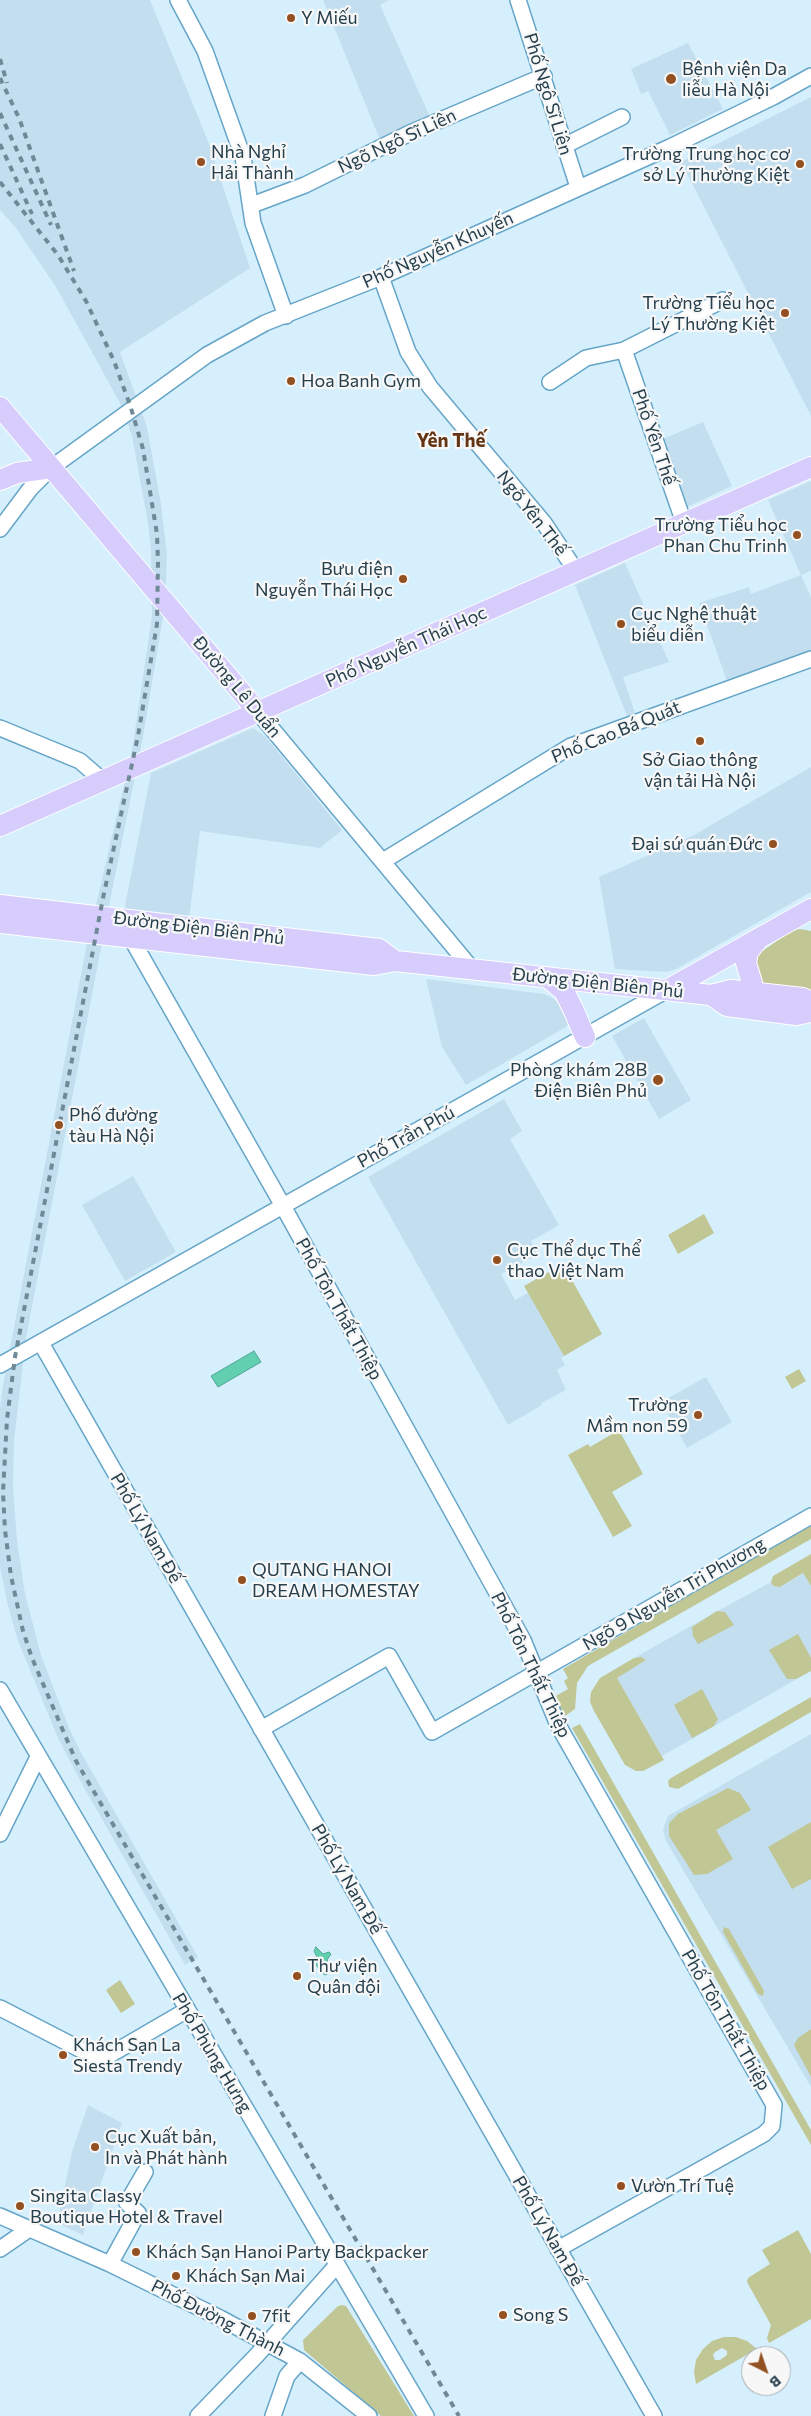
<!DOCTYPE html>
<meta charset="utf-8">
<style>
body{margin:0}
#map{position:relative;width:811px;height:2416px;overflow:hidden;background:#d6effd;font-family:Commissioner,sans-serif}
canvas{display:block}
.north{position:absolute;left:741px;top:2346px;width:50px;height:50px;box-sizing:border-box;background:#f7f7f7;border:1px solid #a3adb3;border-radius:50%;rotate:139deg;font-size:14px;font-weight:700;line-height:20px;text-align:center;color:#253f4d}
.north::after{content:'';display:block;margin:auto;width:18px;height:22px;background:#935020;clip-path:polygon(50% 0,100% 100%,50% 72%,0 100%)}
</style>
<div id="map">
<canvas width="811" height="2416"></canvas>
<div class="north">B</div>
</div>
<script>
const g = document.querySelector('canvas').getContext('2d');
g.lineJoin = 'round';
function fillPath(path, color) { g.fillStyle = color; g.fill(path, 'evenodd'); }
const shape = rows => new Path2D(rows.map(r => 'M' + r).join(''));
function trace(path, color, width, dash) { g.strokeStyle = color; g.lineWidth = width; g.lineCap = dash ? 'butt' : 'round'; g.setLineDash(dash || []); g.stroke(path); }
function drawText(font, color, halo, rows, align = 'center') {
  g.font = font + ' Commissioner,sans-serif'; g.lineWidth = 4.5; g.setLineDash([]); g.textBaseline = 'middle'; g.strokeStyle = halo; g.fillStyle = color; for (const [text, x, y, turn = 0] of rows) {
    g.save(); g.translate(x, y); g.rotate((+turn || 0) * Math.PI / 180); g.textAlign = isNaN(turn) ? turn : align; if (halo) g.strokeText(text, 0, 0); g.fillText(text, 0, 0); g.restore();
  }
}
const built = shape([
 [0,0,150,0,208,141,250,268,120,352,147,427,161,504,167,554,165,605,143,737,112,891,26,1338,14,1441,13,1487,17,1540,25,1594,41,1655,69,1728,84,1758,198,1957,185,1965,82,1784,58,1738,18,1641,8,1606,0,1567,0,1408,3,1385,86,948,132,750,152,616,151,549,148,523,132,436,120,403,56,287,16,228,0,210],
 [323,0,389,0,380,5,430,117,380,140],
 [688,43,723,109,670,135,648,91,641,94,631,69],
 [811,97,811,416,681,162],
 [703,422,732,486,685,508,661,440],
 [811,481,811,571,801,575,811,597,811,651,727,681,699,603,749,587,751,594,801,575,768,500],
 [625,563,669,662,623,677,635,713,627,716,575,585],
 [253,728,265,736,342,830,320,848,200,831,189,920,124,911,151,773],
 [811,767,811,892,676,969,666,972,615,969,599,877,694,835],
 [426,979,544,994,553,998,565,1010,570,1022,566,1027,466,1085,442,1047],
 [644,1018,691,1100,659,1119,612,1036],
 [504,1099,522,1131,510,1139,559,1225,531,1241,538,1254,501,1274,515,1300,528,1293,564,1356,561,1358,565,1365,557,1370,566,1390,541,1403,542,1405,508,1425,368,1177],
 [133,1176,176,1252,125,1281,82,1205],
 [706,1377,732,1422,687,1448,661,1402],
 [804,1573,811,1586,811,1671,662,1756,616,1677,646,1660,641,1657,634,1658,714,1613,771,1582,773,1586,780,1587],
 [811,1734,811,2087,666,1841,663,1829,668,1816],
 [88,2105,122,2123,83,2235,57,2223,72,2152]
]);
const green = shape([
 [800,929,811,931,811,992,760,983,755,960,758,954,793,930],
 [704,1214,714,1233,678,1254,668,1235],
 [563,1264,602,1334,564,1356,524,1286],
 [799,1369,806,1381,792,1389,785,1377],
 [619,1430,643,1474,612,1492,632,1526,613,1537,568,1455,588,1444,590,1447],
 [811,1524,811,1539,588,1666,577,1683,575,1709,565,1716,554,1697,568,1689,564,1681,568,1678,563,1669],
 [811,1554,811,1586,803,1573,780,1587,773,1586,771,1582,773,1576],
 [717,1611,725,1612,734,1625,698,1644,693,1636,692,1627],
 [798,1634,811,1658,811,1671,796,1679,787,1679,769,1650],
 [634,1658,641,1657,646,1660,617,1678,664,1760,643,1771,636,1771,625,1765,594,1711,590,1702,591,1692,600,1678],
 [702,1689,718,1719,714,1726,692,1738,674,1705],
 [811,1697,811,1712,678,1789,669,1787,668,1781,671,1778],
 [580,1724,811,2130,811,2145,572,1728],
 [728,1788,740,1793,751,1810,716,1830,733,1859,707,1874,694,1875,669,1836,669,1823,678,1814],
 [811,1822,811,1879,792,1889,768,1847],
 [724,1927,729,1929,764,1991,763,1996,758,1994,723,1932],
 [120,1980,135,2004,121,2013,106,1990],
 [811,2029,811,2077,794,2045,798,2038],
 [798,2230,811,2254,811,2319,769,2343,767,2338,771,2325,747,2282,748,2278,770,2264,762,2250],
 [342,2305,346,2306,414,2416,381,2416,304,2350,303,2340,338,2306],
 [724,2337,736,2337,747,2341,757,2349,696,2384,694,2372,696,2360,703,2349,712,2341],
 [722,2348,727,2351,727,2355,720,2360,715,2360,713,2355,715,2352]
]);
const water = shape([
 [254,1351,261,1362,218,1387,211,1376,254,1351],
 [316,1947,323,1954,329,1952,331,1954,327,1960,331,1971,326,1975,321,1973,314,1961,315,1959,319,1961,314,1951,316,1947]
]);
const minor = shape([
 [178,0,205,51,243,157,253,223,286,316],
 [518,0,578,187],
 [564,146,622,117],
 [252,205,305,185,410,133,544,76],
 [381,277,408,352,430,387,544,523,576,571],
 [624,350,684,523],
 [550,382,586,358,624,350,723,300],
 [0,529,30,489,51,468,207,355,265,323,381,277,670,147,773,97,811,76],
 [258,712,472,969],
 [0,728,80,761,103,781],
 [383,861,571,746,811,659],
 [131,938,283,1206,523,1640,558,1725,774,2105,772,2126,764,2134,558,2249],
 [41,1343,654,2416],
 [0,1365,667,990],
 [0,1690,426,2416],
 [261,1729,389,1656,432,1732,811,1516],
 [0,1834,38,1757],
 [0,2008,101,2060,187,2010],
 [0,2216,110,2264,220,2318,300,2361,369,2416],
 [0,2249,29,2229],
 [110,2264,138,2213,127,2203,145,2172],
 [198,2416,257,2355,337,2265],
 [273,2416,287,2376,300,2361]
]);
const major = shape([
 [0,407,258,712],
 [0,480,17,473,51,468],
 [0,826,811,467],
 [0,905,379,949,395,961],
 [0,923,374,965,395,961,711,995,731,990,803,998,811,1002],
 [547,977,564,991,574,1011,585,1037],
 [667,990,811,909],
 [755,993,746,963,748,952,759,938],
 [711,995,727,1006,796,1015,811,1012]
]);
const rail = shape([
 [0,59,7,83],
 [0,78,19,118,74,271],
 [0,113,51,225],
 [0,144,32,214],
 [0,182,58,255,86,301,114,361,131,408,143,449,157,534,158,562,157,624,138,736,103,898,15,1357,7,1419,3,1492,5,1530,11,1576,23,1631,32,1658,76,1761,459,2416]
]);
const markers = [
 [291,18,5,"#935020"],
 [671,79,6,"#935020"],
 [201,162,5,"#935020"],
 [800,164,5,"#935020"],
 [785,313,5,"#935020"],
 [291,381,5,"#935020"],
 [797,535,5,"#935020"],
 [403,579,5,"#935020"],
 [621,624,5,"#935020"],
 [700,741,5,"#935020"],
 [773,844,5,"#935020"],
 [658,1080,6,"#935020"],
 [59,1125,5,"#935020"],
 [497,1260,5,"#935020"],
 [698,1415,5,"#935020"],
 [242,1580,5,"#935020"],
 [297,1976,5,"#935020"],
 [63,2055,5,"#935020"],
 [95,2147,5,"#935020"],
 [621,2186,5,"#935020"],
 [20,2206,5,"#935020"],
 [136,2252,5,"#935020"],
 [176,2276,5,"#935020"],
 [503,2315,5,"#935020"],
 [252,2316,5,"#935020"]
];
const poiNames = [
 ["Y Miếu",301,18],
 ["Bệnh viện Da",682,69],
 ["liễu Hà Nội",682,90],
 ["Nhà Nghỉ",211,152],
 ["Hải Thành",211,173],
 ["Trường Trung học cơ",790,154,"right"],
 ["sở Lý Thường Kiệt",790,175,"right"],
 ["Trường Tiểu học",775,303,"right"],
 ["Lý Thường Kiệt",775,324,"right"],
 ["Hoa Banh Gym",301,381],
 ["Trường Tiểu học",787,525,"right"],
 ["Phan Chu Trinh",787,546,"right"],
 ["Bưu điện",393,569,"right"],
 ["Nguyễn Thái Học",393,590,"right"],
 ["Cục Nghệ thuật",631,614],
 ["biểu diễn",631,635],
 ["Sở Giao thông",700,760,"center"],
 ["vận tải Hà Nội",700,781,"center"],
 ["Đại sứ quán Đức",763,844,"right"],
 ["Phòng khám 28B",647,1070,"right"],
 ["Điện Biên Phủ",647,1091,"right"],
 ["Phố đường",69,1115],
 ["tàu Hà Nội",69,1136],
 ["Cục Thể dục Thể",507,1250],
 ["thao Việt Nam",507,1271],
 ["Trường",688,1405,"right"],
 ["Mầm non 59",688,1426,"right"],
 ["QUTANG HANOI",252,1570],
 ["DREAM HOMESTAY",252,1591],
 ["Thư viện",307,1966],
 ["Quân đội",307,1987],
 ["Khách Sạn La",73,2045],
 ["Siesta Trendy",73,2066],
 ["Cục Xuất bản,",105,2137],
 ["In và Phát hành",105,2158],
 ["Vườn Trí Tuệ",631,2186],
 ["Singita Classy",30,2196],
 ["Boutique Hotel & Travel",30,2217],
 ["Khách Sạn Hanoi Party Backpacker",146,2252],
 ["Khách Sạn Mai",186,2276],
 ["Song S",513,2315],
 ["7fit",262,2316]
];
const streetNames = [
 ["Phố Ngô Sĩ Liên",548,94,73],
 ["Ngõ Ngô Sĩ Liên",397,141,-25],
 ["Phố Nguyễn Khuyến",438,250,-24],
 ["Phố Yên Thế",654,437,71],
 ["Ngõ Yên Thế",532,513,52],
 ["Phố Nguyễn Thái Học",406,647,-24],
 ["Đường Lê Duẩn",237,687,50],
 ["Phố Cao Bá Quát",616,732,-22],
 ["Đường Điện Biên Phủ",199,928,7],
 ["Đường Điện Biên Phủ",598,983,6],
 ["Phố Trần Phú",406,1137,-29],
 ["Phố Tôn Thất Thiệp",339,1309,61],
 ["Phố Lý Nam Đế",146,1528,60],
 ["Ngõ 9 Nguyễn Tri Phương",674,1594,-30],
 ["Phố Tôn Thất Thiệp",531,1665,64],
 ["Phố Lý Nam Đế",347,1879,60],
 ["Phố Tôn Thất Thiệp",726,2020,60],
 ["Phố Phùng Hưng",212,2053,59],
 ["Phố Lý Nam Đế",548,2231,60],
 ["Phố Đường Thành",218,2318,27]
];
const neighbourhoodNames = [
 ["Yên Thế",451,441]
];
fillPath(built, '#c3dfef');
fillPath(green, '#c1c695');
fillPath(water, '#63cfb1');
trace(water, '#50a493', 1);
trace(minor, '#66a5c7', 18);
trace(major, '#fff', 22);
trace(minor, '#fff', 15);
trace(major, '#d6cdfc', 20);
trace(rail, '#6f8997', 4, [6, 6]);
for (const [x, y, r, color] of markers) { const dot = new Path2D(); dot.arc(x, y, r, 0, 2 * Math.PI); g.fillStyle = color; g.fill(dot); trace(dot, '#f7f7f7', 2); }
drawText('18px', '#253f4d', '#f7f7f7', poiNames, 'left');
drawText('18px', '#253f4d', '#f7f7f7', streetNames);
drawText('bold 19px', '#633514', '#f7f7f7', neighbourhoodNames);
</script>
